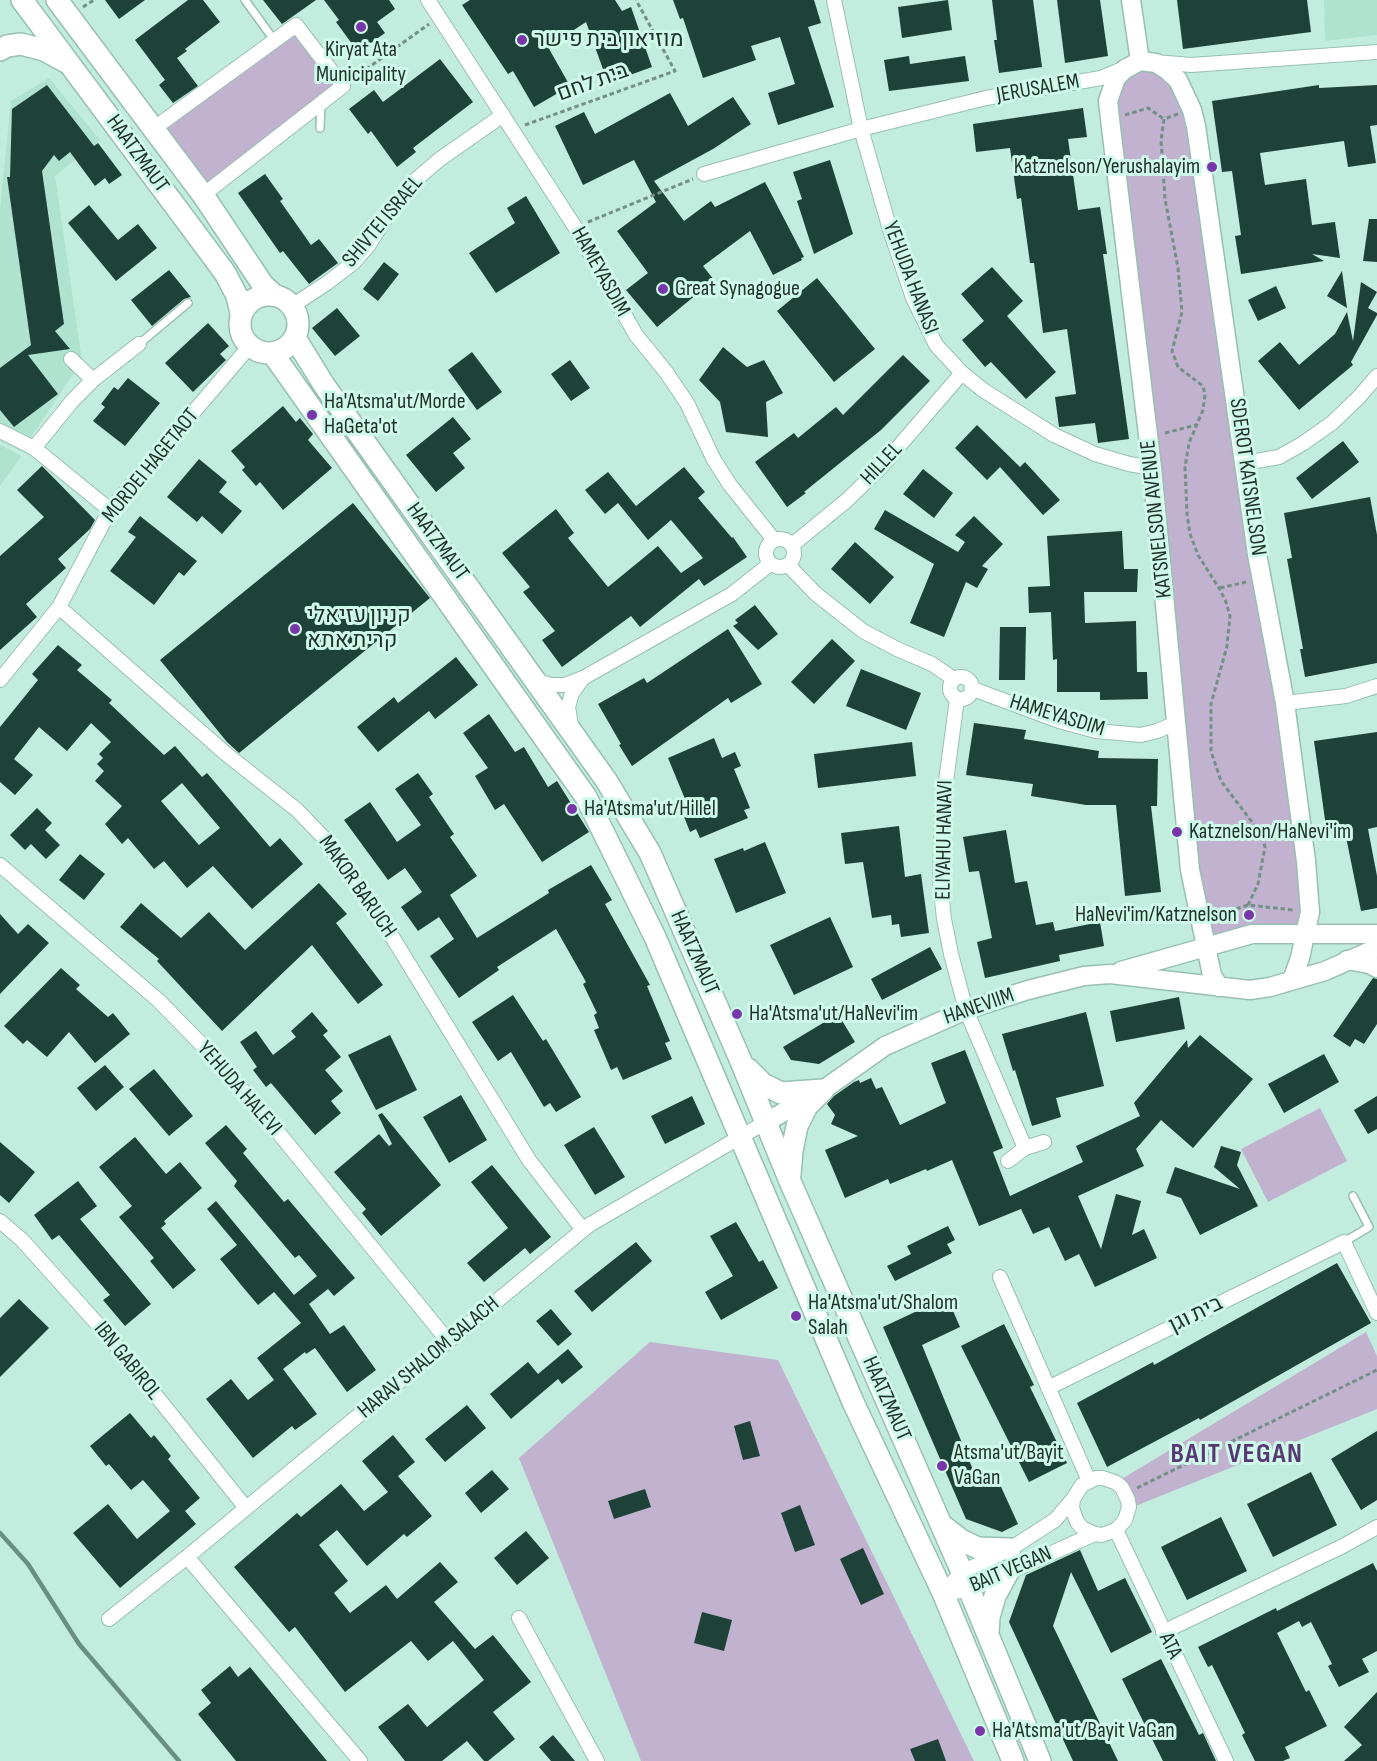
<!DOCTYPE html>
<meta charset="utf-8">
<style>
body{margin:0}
canvas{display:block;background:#c2ecdd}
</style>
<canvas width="1377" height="1761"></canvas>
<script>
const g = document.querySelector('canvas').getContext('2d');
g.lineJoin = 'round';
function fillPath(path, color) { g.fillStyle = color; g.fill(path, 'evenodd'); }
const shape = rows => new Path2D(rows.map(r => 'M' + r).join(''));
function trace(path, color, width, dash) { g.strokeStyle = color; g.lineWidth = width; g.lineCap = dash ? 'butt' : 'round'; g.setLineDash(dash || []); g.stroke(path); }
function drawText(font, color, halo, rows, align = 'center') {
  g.font = font + ' "Sofia Sans Condensed",Heebo,sans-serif'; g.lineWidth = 6; g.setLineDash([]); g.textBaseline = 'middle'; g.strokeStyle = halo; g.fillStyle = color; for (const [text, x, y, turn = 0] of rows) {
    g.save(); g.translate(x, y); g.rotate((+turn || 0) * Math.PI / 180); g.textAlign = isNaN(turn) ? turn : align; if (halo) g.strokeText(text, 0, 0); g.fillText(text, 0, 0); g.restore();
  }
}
const built = shape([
 [1324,0,1377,0,1377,35,1325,41],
 [49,78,100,140,55,176,82,361,31,437,0,422,0,209,11,101],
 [0,445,21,456,0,486]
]);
const green = shape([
 [295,31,336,83,207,185,163,125],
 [1156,65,1185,96,1270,651,1304,905,1295,927,1213,939,1200,897,1113,90,1118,79],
 [1320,1108,1347,1161,1268,1202,1241,1149],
 [1366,1332,1377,1356,1377,1409,1133,1507,1120,1480],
 [650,1342,778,1360,974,1761,641,1761,519,1458]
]);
const stream = shape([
 [0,1533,28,1564,79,1644,179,1761]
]);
const building = shape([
 [105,0,145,0,119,19],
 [188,0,203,0,220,22,185,49,187,51,177,58,198,86,173,103,159,85,165,80,135,40],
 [263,0,316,0,282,24],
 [324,0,389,0,395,9,377,22,385,33,358,52,336,22,339,20],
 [470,0,615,0,622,11,631,7,652,67,608,83,586,22,548,47,570,86,534,107,513,71,508,74,462,5],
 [673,0,814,0,821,23,808,27,834,107,778,125,768,93,795,84,780,37,751,46,756,60,703,78,683,18,680,19],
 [948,0,952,30,902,38,898,7],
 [992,0,1033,0,1042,67,999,73,994,40,997,40],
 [1057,0,1100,0,1108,56,1065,63],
 [1177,0,1307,0,1311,32,1183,49],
 [909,56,910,64,965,56,969,81,889,91,884,60],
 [440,59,473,102,413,148,416,152,397,167,371,131,368,134,349,109,374,90,383,102],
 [47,85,94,146,98,143,122,175,109,184,105,178,95,186,70,152,59,161,54,155,42,171,64,324,55,331,70,349,28,355,58,394,14,427,0,410,0,368,31,345,7,177,10,177,12,109],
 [1319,85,1319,88,1377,85,1377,125,1370,126,1376,163,1348,167,1344,141,1260,153,1265,185,1306,179,1312,225,1335,222,1340,258,1312,254,1324,261,1241,274,1235,236,1241,235,1232,171,1222,172,1212,101],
 [670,93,688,126,733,97,751,124,713,149,654,181,684,221,711,201,715,207,765,182,804,257,801,258,802,260,773,275,750,231,703,266,714,280,657,327,626,290,648,273,617,231,656,202,634,160,583,185,555,126,584,112,595,134],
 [1083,108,1087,137,1068,139,1078,210,1100,207,1107,254,1103,254,1129,439,1098,443,1095,423,1059,427,1055,397,1076,394,1067,329,1043,333,1034,263,1030,263,1021,198,1017,199,1010,148,976,152,973,124],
 [830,160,853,234,814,254,797,201,802,199,793,172],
 [265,174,283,199,280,201,311,245,319,239,338,263,309,284,283,251,280,253,238,193],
 [526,196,560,253,496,293,469,253,515,223,507,208],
 [89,205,118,240,138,224,157,248,116,281,68,223],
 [1369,219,1377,219,1377,262,1363,261],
 [384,262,399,274,378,301,363,289],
 [992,267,1023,301,1007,316,1056,372,1026,399,991,362,985,367,962,340,984,321,961,294],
 [169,270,191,297,184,299,152,326,131,300],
 [1342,271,1347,308,1327,296],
 [817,278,875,349,834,382,777,311],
 [1361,282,1377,292,1368,308,1377,313,1377,315,1351,362,1353,365,1299,410,1258,361,1280,342,1299,365,1335,334,1347,312,1353,341],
 [1276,286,1286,308,1258,321,1248,300],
 [337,308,360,336,335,356,312,328],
 [208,323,229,346,220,354,226,360,193,392,165,363],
 [723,347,747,367,764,360,783,393,766,402,768,437,726,432,720,402,699,380],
 [472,352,502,392,477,410,448,370],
 [903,355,930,381,881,430,804,492,806,493,787,507,755,462,794,433,798,438,836,407,843,415],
 [570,360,590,388,571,401,551,374],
 [128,378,160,403,125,446,93,421,105,407,101,404,114,387,118,390],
 [283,406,296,422,300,418,313,434,308,440,332,468,283,510,260,482,256,486,242,470,245,467,231,451],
 [453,417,471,439,453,453,465,468,436,492,406,455],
 [977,425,1020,467,1025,462,1060,500,1043,515,1000,467,987,480,955,448],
 [1343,441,1359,462,1312,499,1296,478],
 [199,459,227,482,219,492,242,511,222,534,202,516,197,522,167,497],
 [42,466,95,520,90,529,58,559,66,568,26,604,37,617,0,650,0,556,44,517,17,490],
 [684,467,705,492,698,498,732,538,733,537,747,557,704,586,699,579,640,627,631,616,562,667,542,640,555,631,523,592,530,587,502,553,556,509,574,533,568,538,608,587,658,546,681,573,703,558,671,520,648,540,618,503,605,514,585,490,608,472,636,506],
 [923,469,953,493,934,518,903,494],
 [1370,497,1377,535,1377,663,1305,677,1300,649,1303,649,1287,559,1292,558,1284,513],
 [353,503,430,598,239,753,227,742,160,660],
 [885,510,958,552,965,542,955,535,974,516,1003,544,982,566,988,569,977,588,966,582,944,637,910,623,934,564,874,529],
 [140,516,197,561,184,576,179,572,154,605,110,571,136,537,128,532],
 [1122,531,1124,569,1138,569,1137,592,1084,592,1085,623,1136,621,1137,672,1147,672,1148,699,1100,700,1100,692,1057,692,1057,659,1053,660,1051,612,1029,613,1028,587,1050,586,1047,536],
 [855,542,894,577,870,604,831,569],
 [755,605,778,634,758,650,733,626,738,623,735,620],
 [1000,627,1026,627,1025,680,999,680],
 [728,629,762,684,731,703,728,698,632,766,619,745,621,744,598,704,644,678,647,683],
 [832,639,855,661,814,704,791,682],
 [58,645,82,665,77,670,112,700,109,703,164,755,175,746,202,777,207,773,270,847,280,838,303,864,252,909,213,866,187,888,164,861,154,869,128,838,122,844,105,824,122,806,95,781,104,771,97,764,103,758,99,754,111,742,91,723,67,751,39,727,14,759,33,775,15,795,0,782,0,727,38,680,32,674],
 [182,783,220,828,199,845,161,801],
 [456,657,478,685,435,719,429,711,378,752,357,727,394,697,398,703],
 [861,669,921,693,906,730,846,706],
 [489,714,515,752,524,747,548,787,557,781,589,832,542,862,504,804,495,810,475,776,488,768,463,733],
 [974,723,1026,730,1024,739,1099,751,1098,758,1158,759,1157,806,1151,806,1161,892,1125,896,1116,805,1086,805,1031,796,1033,784,966,775],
 [1377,732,1377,827,1368,829,1377,876,1377,908,1361,911,1345,832,1327,834,1314,741],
 [714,738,722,758,735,752,741,766,734,769,750,808,744,810,748,818,700,838,696,829,690,832,683,814,690,811,668,758],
 [912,742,916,776,818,788,814,754],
 [418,773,433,794,429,797,454,834,450,837,477,876,450,895,477,938,549,893,548,890,591,865,612,900,605,904,650,985,647,986,670,1041,665,1043,672,1059,623,1080,617,1067,611,1070,594,1030,599,1028,594,1015,597,1013,583,984,586,982,556,929,497,967,499,970,459,998,430,956,454,939,439,917,418,931,401,907,422,892,405,868,388,880,344,820,370,802,397,842,421,825,395,789],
 [37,808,52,823,45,830,60,845,46,859,31,844,25,850,10,835],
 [899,826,905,877,921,874,929,933,901,937,899,924,892,925,891,915,872,918,863,862,845,864,841,833],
 [1006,830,1015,883,1027,881,1036,925,1053,922,1055,931,1100,922,1104,946,1059,955,1060,961,985,978,977,942,992,938,979,871,969,872,963,837],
 [765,842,786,893,736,913,714,859,743,848,744,851],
 [80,854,105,874,84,900,59,880],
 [319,883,347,914,336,923,383,985,358,1004,312,945,222,1031,157,961,159,959,120,927,141,903,181,938,209,912,245,950],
 [0,914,18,934,28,924,49,943,0,994],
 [830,917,853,967,794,995,770,945],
 [930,947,942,969,882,1000,871,979],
 [61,968,80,985,76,989,108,1017,113,1013,130,1034,95,1063,69,1032,47,1057,27,1040,23,1044,4,1026],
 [1373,978,1377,979,1377,1024,1364,1044,1355,1039,1350,1047,1333,1036],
 [513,995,543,1041,546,1039,581,1097,556,1112,550,1103,544,1107,511,1052,498,1061,472,1022],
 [1179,997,1185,1029,1116,1042,1110,1011],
 [312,1012,328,1031,323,1035,341,1057,325,1070,343,1091,331,1101,341,1113,315,1135,271,1083,266,1087,253,1070,257,1067,240,1042,256,1031,273,1055,296,1037,291,1031],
 [1086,1012,1104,1086,1056,1098,1061,1117,1032,1126,1015,1070,1013,1071,1002,1034],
 [838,1014,855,1042,819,1064,791,1060,783,1047],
 [390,1035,417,1090,376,1110,348,1055],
 [1200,1035,1253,1079,1193,1148,1161,1120,1136,1149,1144,1166,1078,1196,1101,1249,1116,1194,1141,1201,1132,1235,1144,1229,1157,1258,1095,1287,1079,1254,1065,1261,1049,1227,1033,1234,1021,1209,979,1226,952,1160,927,1171,926,1169,890,1184,888,1179,845,1198,825,1150,858,1136,831,1124,835,1115,827,1104,834,1096,854,1082,859,1080,860,1083,871,1078,876,1089,882,1087,900,1125,946,1103,931,1063,965,1050,1003,1148,993,1152,1010,1196,1083,1162,1076,1146,1140,1116,1134,1103,1187,1040,1188,1048],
 [1324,1054,1339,1082,1284,1113,1268,1084],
 [105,1065,124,1087,96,1111,77,1088],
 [154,1069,193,1116,169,1136,129,1089],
 [461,1095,487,1140,449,1163,423,1117],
 [692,1096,705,1124,665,1144,651,1116],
 [1377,1096,1377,1129,1368,1134,1354,1110],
 [382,1113,441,1185,381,1236,362,1213,366,1209,334,1172,379,1134,389,1146,392,1144,378,1115],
 [226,1125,247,1149,243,1153,284,1202,288,1199,355,1278,334,1296,328,1289,309,1304,330,1334,344,1325,376,1370,347,1392,315,1348,306,1354,305,1352,283,1369,317,1414,295,1430,292,1426,253,1458,206,1399,231,1379,248,1400,274,1380,257,1358,301,1323,274,1292,258,1305,242,1286,220,1259,237,1245,207,1209,216,1201,294,1295,317,1276,299,1255,295,1258,234,1186,237,1181,205,1143],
 [594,1127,625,1177,595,1195,564,1145],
 [135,1137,166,1174,180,1162,202,1188,164,1221,166,1224,161,1228,196,1270,173,1289,150,1261,154,1258,119,1217,132,1206,99,1167],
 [0,1142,35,1172,9,1203,0,1195],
 [1221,1146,1241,1152,1237,1165,1258,1206,1200,1235,1181,1198,1166,1193,1175,1167,1240,1189,1214,1167],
 [492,1165,551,1237,530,1254,525,1248,484,1282,467,1263,508,1228,471,1182],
 [78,1181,97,1206,80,1219,151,1304,125,1326,103,1300,110,1295,59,1235,52,1240,34,1215],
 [736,1222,759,1262,763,1260,778,1288,721,1320,705,1292,733,1276,710,1236],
 [948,1226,955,1240,947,1244,952,1253,895,1281,887,1266,911,1254,907,1246],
 [636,1242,652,1261,592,1312,574,1291],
 [1337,1263,1371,1323,1200,1420,1199,1418,1107,1467,1077,1403,1153,1362,1154,1365],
 [947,1297,960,1327,922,1345,980,1487,997,1478,1018,1524,1002,1532,966,1519,883,1327],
 [19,1299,49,1328,0,1377,0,1318],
 [551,1309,572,1334,558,1346,536,1321],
 [1004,1324,1034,1385,1030,1387,1067,1463,1029,1482,961,1346],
 [568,1349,583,1367,562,1384,558,1379,511,1419,490,1394,528,1362,538,1374],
 [467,1405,486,1428,445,1462,425,1439],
 [130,1413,151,1438,154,1435,171,1456,168,1459,200,1498,185,1511,196,1524,120,1588,73,1533,108,1504,137,1539,170,1511,143,1480,131,1490,109,1464,106,1466,90,1446],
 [750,1421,760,1456,743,1460,734,1426],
 [1377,1431,1377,1500,1361,1510,1331,1459],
 [393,1435,415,1462,398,1476,432,1516,407,1537,404,1534,367,1566,337,1530,319,1545,348,1581,334,1593,350,1613,386,1585,397,1599,440,1562,458,1582,434,1602,475,1649,493,1635,531,1682,493,1712,515,1739,488,1761,484,1761,467,1741,442,1761,405,1761,378,1727,408,1704,427,1727,484,1680,453,1641,428,1661,411,1641,345,1692,295,1627,289,1632,234,1567,297,1513,301,1517,341,1484,364,1511,388,1492,362,1461],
 [492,1470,509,1489,481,1513,465,1493],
 [1311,1472,1337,1525,1273,1557,1247,1504],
 [645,1489,651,1507,614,1519,608,1501],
 [800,1505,815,1545,795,1552,781,1513],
 [1221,1517,1247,1571,1187,1600,1161,1547],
 [526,1531,549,1558,517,1585,494,1558],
 [863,1548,884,1594,861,1605,840,1559],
 [1080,1550,1098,1591,1125,1578,1152,1632,1111,1653,1071,1572,1053,1626,1118,1761,1073,1761,1009,1622,1026,1575],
 [1373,1563,1377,1571,1377,1651,1362,1659,1369,1672,1339,1687,1328,1666,1332,1664,1311,1622,1302,1627,1299,1621,1277,1633,1306,1692,1309,1690,1327,1726,1285,1747,1290,1758,1283,1761,1255,1761,1242,1735,1245,1733,1212,1665,1208,1667,1198,1647,1276,1608,1277,1611],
 [702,1612,732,1620,724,1651,694,1643],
 [1161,1659,1199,1735,1203,1733,1216,1761,1163,1761,1122,1679],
 [230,1666,238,1677,250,1667,327,1761,236,1761,198,1714,211,1703,201,1690],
 [1377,1692,1377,1761,1344,1761,1362,1745,1344,1727],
 [553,1735,575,1761,551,1761,539,1747],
 [938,1739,946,1761,915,1761,910,1749]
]);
const path = shape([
 [83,7,94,0],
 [354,78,429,24],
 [1178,114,1164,119,1161,140,1165,199,1178,268,1182,312,1172,351,1178,367,1203,386,1205,395,1203,410,1189,443,1185,467,1187,514,1190,534,1198,555,1219,588,1226,602,1230,616,1227,646,1211,704,1211,751,1221,781,1261,834,1265,847,1258,884,1248,905,1246,919],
 [1125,115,1148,108,1164,119],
 [525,125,675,71,636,0],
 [588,222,693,179],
 [1165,433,1196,425],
 [1220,588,1246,582],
 [1215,916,1248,905,1293,910],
 [1137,1488,1377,1370]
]);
const lane = shape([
 [245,0,274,40],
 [320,128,321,104],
 [139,344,188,303],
 [1344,1242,1369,1227,1353,1196]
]);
const street = shape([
 [428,0,575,227,636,335,666,372,687,403,714,460,730,485,774,540],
 [834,0,861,129,891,233,913,298,936,345,962,373,983,390,1054,435,1095,454,1129,464,1152,468],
 [1155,62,1191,65,1377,52],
 [153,129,296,25,343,86,203,195],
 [704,174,861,129,986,98,1101,78,1125,68],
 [292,306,327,283,353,263,368,246,394,205,412,183,440,159,503,115],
 [71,359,93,380],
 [0,431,34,448,110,510],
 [34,448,73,400,93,380,139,344],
 [1245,463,1279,457,1302,444,1332,423,1359,397,1377,376],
 '766 553a14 14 0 1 1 28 0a14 14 0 1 1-28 0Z',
 [792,545,846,501,881,467,962,373],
 [788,565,816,594,863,631,897,649,932,664,954,679],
 [59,607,225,753,297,810,322,836,380,917,529,1160,583,1230],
 '950 688a11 11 0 1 1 22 0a11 11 0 1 1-22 0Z',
 [0,680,59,607,110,510,249,347],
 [537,681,551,685,565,685,583,678,732,594,770,564],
 [973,689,1059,721,1096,731,1141,735,1157,731,1176,723],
 [957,699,942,811,940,881,944,919,951,954,966,1010,1025,1148],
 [1285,703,1346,696,1377,686],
 [571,725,568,707,572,693,583,678],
 [0,865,158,1000,207,1050,260,1110,448,1341],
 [1008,1161,1025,1148,1044,1142],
 [0,1221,22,1240,110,1338,246,1508],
 [1000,1277,1089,1481],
 [1048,1388,1344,1242,1377,1313],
 [1116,1530,1226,1761],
 [187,1557,360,1761],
 [943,1593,970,1590,1074,1543,1095,1534,1102,1535,1116,1530,1125,1520,1129,1507,1128,1500,1122,1488,1117,1483,1103,1478,1096,1478,1082,1485,1073,1499,1072,1508,1077,1522,1082,1528,1095,1534],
 [943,1593,962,1572,1010,1549,1055,1520,1073,1499],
 [519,1618,597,1761],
 [109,1619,187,1557,589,1225,766,1122],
 [1163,1632,1343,1546,1377,1527]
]);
const secondary = shape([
 [1131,0,1140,61],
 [1347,960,1369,964,1377,968],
 [1121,971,1252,934,1377,934],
 [1219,987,1212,975,1190,870,1152,468,1110,119,1108,101,1116,78,1125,69,1140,61,1156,63,1167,70,1178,80,1192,110,1196,126,1257,554,1285,703,1306,861,1310,912,1300,958,1292,980],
 [766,1122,823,1090,885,1046,966,1010,1028,990,1084,976,1110,974,1250,990,1270,987,1325,971,1377,948]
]);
const primary = shape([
 [22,0,225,273,237,296,241,313],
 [57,0,203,195,263,285,274,295],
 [0,50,7,46,21,44,44,50,66,62],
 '240 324a29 29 0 1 1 58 0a29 29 0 1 1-58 0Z',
 [295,338,324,385,606,780,650,853,740,1059,789,1179,962,1572,1040,1761],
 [273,354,586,797,655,937,853,1402,943,1593,1013,1761],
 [748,1069,763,1084,781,1093,823,1090],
 [790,1175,792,1151,797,1126,807,1106,823,1090],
 [943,1526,961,1540,978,1548,1010,1549],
 [988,1634,989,1617,995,1596,1008,1572]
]);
const markers = [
 [361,27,6,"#7936aa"],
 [522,40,6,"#7936aa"],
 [1212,167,6,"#7936aa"],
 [663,289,6,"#7936aa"],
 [312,415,6,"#7936aa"],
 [295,629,6,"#7936aa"],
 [572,809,6,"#7936aa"],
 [1177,832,6,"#7936aa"],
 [1249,915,6,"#7936aa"],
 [737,1014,6,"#7936aa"],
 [796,1316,6,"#7936aa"],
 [942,1466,6,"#7936aa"],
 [980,1731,6,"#7936aa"]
];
const poiNames = [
 ["מוזיאון בית פישר",534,40],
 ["Kiryat Ata",361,50,"center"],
 ["Municipality",361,75,"center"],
 ["Katznelson/Yerushalayim",1200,167,"right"],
 ["Great Synagogue",675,289],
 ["Ha'Atsma'ut/Morde",324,402],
 ["HaGeta'ot",324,427],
 ["קניון עזיאלי",307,616],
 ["קרית אתא",307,641],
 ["Ha'Atsma'ut/Hillel",584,809],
 ["Katznelson/HaNevi'im",1189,832],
 ["HaNevi'im/Katznelson",1237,915,"right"],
 ["Ha'Atsma'ut/HaNevi'im",749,1014],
 ["Ha'Atsma'ut/Shalom",808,1303],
 ["Salah",808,1328],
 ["Atsma'ut/Bayit",954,1453],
 ["VaGan",954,1478],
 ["Ha'Atsma'ut/Bayit VaGan",992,1731]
];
const streetNames = [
 ["בית לחם",593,83,-20],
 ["JERUSALEM",1038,89,-10],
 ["HAATZMAUT",137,154,54],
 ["SHIVTEI ISRAEL",383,222,-50],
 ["HAMEYASDIM",600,272,61],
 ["YEHUDA HANASI",910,278,69],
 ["HILLEL",882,464,-47],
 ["MORDEI HAGETAOT",151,466,-51],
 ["SDEROT KATSNELSON",1247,477,82],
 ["KATSNELSON AVENUE",1157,519,-96],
 ["HAATZMAUT",437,542,54],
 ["HAMEYASDIM",1057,716,17],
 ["ELIYAHU HANAVI",945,840,-89],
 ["MAKOR BARUCH",357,887,55],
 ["HAATZMAUT",694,953,66],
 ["HANEVIIM",979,1007,-19],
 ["YEHUDA HALEVI",239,1089,49],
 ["בית וגן",1196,1315,-26],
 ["HARAV SHALOM SALACH",429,1358,-40],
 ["IBN GABIROL",127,1361,51],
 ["HAATZMAUT",886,1399,66],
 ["BAIT VEGAN",1011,1570,-23],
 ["ATA",1170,1646,64]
];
const districtNames = [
 ["BAIT VEGAN",1237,1455]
];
fillPath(built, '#b0e2d0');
fillPath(green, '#c1b2d0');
trace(stream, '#6a8f82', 4.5);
fillPath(building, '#1e4237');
trace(lane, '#97c0b1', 10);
trace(street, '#97c0b1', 16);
trace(secondary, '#97c0b1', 21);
trace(primary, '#97c0b1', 24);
trace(path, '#739086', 3, [4.5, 3]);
trace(lane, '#fff', 7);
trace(street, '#fff', 14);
trace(secondary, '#fff', 18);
trace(primary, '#fff', 21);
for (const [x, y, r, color] of markers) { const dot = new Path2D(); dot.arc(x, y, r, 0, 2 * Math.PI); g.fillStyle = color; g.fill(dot); trace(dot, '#cffaea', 2); }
drawText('22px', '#21322c', '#cffaea', poiNames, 'left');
drawText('22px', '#21322c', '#cffaea', streetNames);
g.letterSpacing = '1.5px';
drawText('bold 28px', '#593974', '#cffaea', districtNames);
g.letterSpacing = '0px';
</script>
